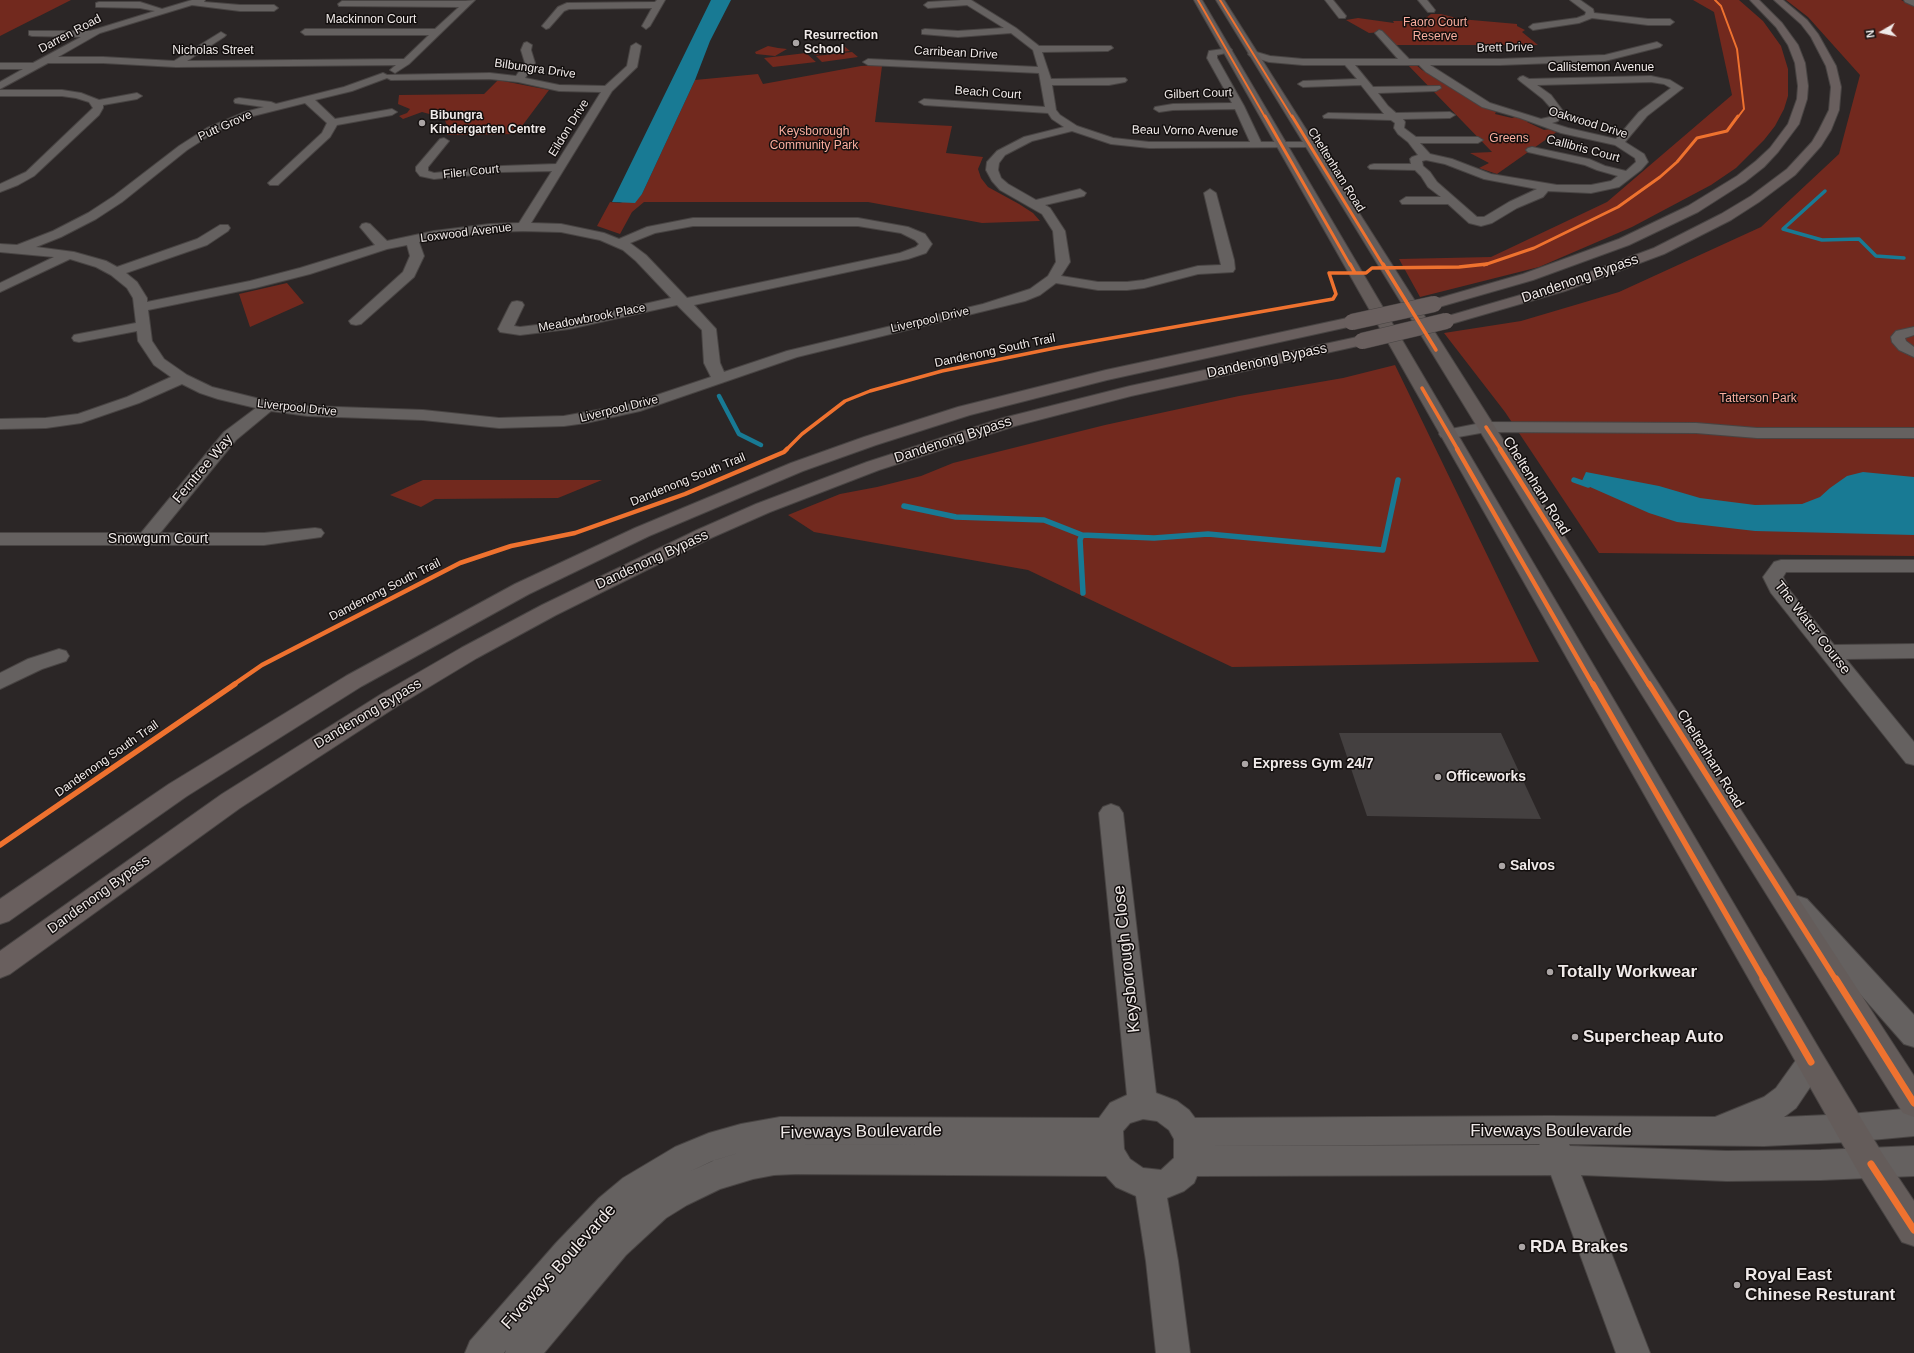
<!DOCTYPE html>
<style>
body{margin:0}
#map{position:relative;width:1914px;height:1353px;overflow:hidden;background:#2b2626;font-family:Helvetica,sans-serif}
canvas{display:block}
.north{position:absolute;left:1862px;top:12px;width:40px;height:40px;-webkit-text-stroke:3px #130f0e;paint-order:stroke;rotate:261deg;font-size:11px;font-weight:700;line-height:16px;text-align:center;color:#f0eae9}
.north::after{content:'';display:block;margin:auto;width:14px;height:18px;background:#f0eae9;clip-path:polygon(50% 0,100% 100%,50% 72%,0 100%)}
</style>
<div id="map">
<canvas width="1914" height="1353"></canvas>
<div class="north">N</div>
</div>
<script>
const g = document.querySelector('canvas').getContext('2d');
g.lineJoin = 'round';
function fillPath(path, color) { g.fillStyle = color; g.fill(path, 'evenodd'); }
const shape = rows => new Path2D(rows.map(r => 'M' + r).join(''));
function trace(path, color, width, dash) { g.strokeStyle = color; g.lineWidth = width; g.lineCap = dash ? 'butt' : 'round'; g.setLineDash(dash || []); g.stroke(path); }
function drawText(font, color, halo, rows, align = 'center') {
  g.font = font + ' Helvetica,sans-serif'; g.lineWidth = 3; g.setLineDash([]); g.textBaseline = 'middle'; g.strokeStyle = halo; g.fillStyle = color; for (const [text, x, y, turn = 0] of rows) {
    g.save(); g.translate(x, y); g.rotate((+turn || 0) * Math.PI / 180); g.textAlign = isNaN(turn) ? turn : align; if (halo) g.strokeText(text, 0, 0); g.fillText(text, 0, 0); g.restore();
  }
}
const green = shape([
 [0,0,71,0,0,36],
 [1693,0,1739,0,1763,21,1781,46,1788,69,1788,96,1784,109,1775,126,1764,140,1736,168,1711,185,1632,227,1539,267,1420,297,1399,259,1491,257,1607,202,1732,95,1714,12],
 [1786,0,1901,0,1914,6,1914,556,1599,553,1505,412,1444,333,1521,321,1619,292,1761,227,1839,154,1860,75,1808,17],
 [1431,14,1441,14,1460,19,1517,24,1517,26,1525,30,1522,32,1538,45,1395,45,1382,32,1369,33,1346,20,1358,18,1394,23,1393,21,1422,21],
 [768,46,778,48,787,49,775,56,756,54,755,52],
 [844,46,850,51,815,55,809,50],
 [852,52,858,57,822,62,816,56],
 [806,53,816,62,773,67,764,58],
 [1407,64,1415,64,1422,70,1445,82,1479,104,1496,112,1495,114,1512,118,1518,116,1532,121,1527,122,1544,130,1550,129,1558,131,1497,174,1479,168,1489,163,1470,153,1492,152],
 [877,65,882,66,875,122,952,126,946,153,983,157,978,169,981,178,988,187,1019,204,1033,213,1040,221,982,223,868,202,644,202,632,212,620,234,597,226,610,202,620,203,642,194,695,80,758,74,763,84,861,66],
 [498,80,549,90,516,134,447,135,448,128,444,118,422,112,403,119,399,116,407,113,410,109,398,104,399,95,484,94],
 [287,283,304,303,250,327,239,294],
 [1395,365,1539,662,1232,667,1028,570,814,532,788,515,840,494,877,487,921,476,953,463,1105,425,1239,396,1343,378],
 [423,480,602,480,558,498,435,499,421,507,390,495]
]);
const water = shape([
 [711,0,731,0,710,41,695,80,642,194,635,203,612,202],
 [1586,472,1659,486,1700,498,1755,505,1802,504,1820,497,1830,488,1847,476,1863,472,1914,477,1914,535,1755,531,1677,522,1649,513,1581,483]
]);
const streamFar2 = shape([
 [1825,191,1783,229,1822,240,1859,239,1876,256,1904,258]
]);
const streamFar1 = shape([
 [719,396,739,434,761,445]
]);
const stream = shape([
 [1574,480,1588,485],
 [904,506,956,517,1044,520,1082,535,1154,538,1208,534,1383,550,1398,480],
 [1082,535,1080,540,1083,593]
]);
const building = shape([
 [1339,733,1501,733,1541,819,1367,816]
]);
const minor = shape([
 [192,0,205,0,204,2,240,5,274,5,278,8,274,11,240,11,192,5,100,33,58,57,103,57,174,61,221,32,226,35,224,37,187,61,404,59,429,35,305,35,301,32,305,29,435,29,459,7,339,6,338,4,342,1,465,1,475,0,409,64,395,73,390,70,396,65,176,67,103,63,48,63,0,89,0,82,23,69,0,69,0,63,33,63,81,37,32,36,29,35,29,31,90,31,155,11,140,8,96,7,96,3,99,2,140,2,162,9,192,0],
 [657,0,665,0,650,26,646,29,642,26,652,8,569,9,564,11,549,28,546,29,542,26,558,7,567,3,655,2,657,0],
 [961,0,971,0,1016,28,1039,46,1111,46,1113,48,1108,51,1042,52,1051,79,1125,78,1127,80,1125,82,1109,85,1052,85,1056,110,1060,115,1077,126,1113,138,1149,142,1250,142,1235,109,1173,110,1159,112,1154,109,1155,107,1173,104,1232,103,1207,58,1209,51,1230,48,1232,50,1230,52,1217,55,1217,58,1244,106,1261,142,1309,142,1313,143,1315,145,1313,147,1149,148,1111,144,1072,131,1032,141,1005,155,999,163,998,170,1001,178,1008,184,1036,200,1080,189,1086,193,1084,196,1045,205,1050,208,1065,231,1070,262,1061,276,1098,282,1127,282,1144,280,1198,266,1221,265,1204,193,1210,189,1216,193,1234,260,1235,269,1233,272,1198,274,1144,288,1127,290,1098,290,1056,283,1040,295,1025,301,797,357,640,411,586,423,564,426,499,428,423,420,308,416,271,411,236,440,160,533,264,533,315,528,321,529,324,533,321,537,264,545,0,545,0,533,141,533,224,432,256,408,218,399,200,393,182,384,139,403,81,423,46,428,0,429,0,419,46,418,78,414,127,397,171,377,154,365,138,341,137,331,79,342,74,341,72,338,74,335,79,334,136,323,133,298,127,288,111,275,96,267,70,259,0,292,0,283,54,257,0,252,0,244,17,245,53,231,88,213,114,196,179,146,207,128,245,112,264,107,235,103,234,101,235,99,239,98,271,102,276,104,344,87,383,73,387,75,490,73,516,76,525,63,521,50,524,43,527,42,532,45,531,50,535,63,525,78,559,85,605,86,627,66,631,46,636,43,641,46,637,67,612,91,531,223,561,224,604,233,619,239,647,227,693,218,858,218,908,227,925,234,932,244,926,253,908,259,694,305,716,329,720,363,724,372,787,351,983,304,1030,289,1048,276,1056,262,1053,231,1042,214,1000,190,992,181,986,170,987,162,997,151,1024,137,1064,127,1052,119,1048,113,924,105,919,102,924,99,1045,107,1039,73,868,65,863,62,868,59,1038,67,1033,50,1011,33,958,37,922,34,922,30,925,29,958,31,1004,28,967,5,928,8,924,5,928,2,961,0],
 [387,78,391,80,490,79,518,82,559,91,601,92,556,164,502,166,434,173,428,171,428,167,449,141,444,138,440,139,416,167,416,171,420,176,434,179,502,172,552,171,519,223,490,224,434,231,387,241,370,224,366,223,362,224,360,227,375,245,300,268,250,281,147,302,147,298,137,282,126,273,207,245,228,231,230,228,228,225,220,225,197,239,117,267,106,261,74,252,36,247,61,237,96,219,122,202,187,150,215,132,253,116,305,103,327,123,322,133,268,183,270,185,278,185,330,137,337,125,392,115,397,112,392,109,335,119,315,100,352,91,387,78],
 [693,226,858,226,901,233,915,240,919,244,916,247,900,253,687,298,646,255,630,243,655,233,693,226],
 [523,231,561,232,600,240,623,250,636,261,671,298,569,321,520,327,514,326,524,305,522,302,517,301,512,302,510,305,498,329,500,332,520,335,569,329,677,305,702,330,704,363,711,377,630,404,564,416,499,418,423,410,308,406,268,401,212,387,187,375,164,359,152,341,148,310,255,288,310,274,387,249,407,245,410,256,403,272,349,321,351,324,356,325,361,324,414,277,424,256,419,242,490,232,523,231],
 [1325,0,1333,0,1346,16,1345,18,1339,18,1325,0],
 [1418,0,1427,0,1435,10,1434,12,1428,12,1418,0],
 [1570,0,1580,0,1593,9,1594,13,1648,19,1670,19,1674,22,1670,25,1648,25,1592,18,1579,23,1533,30,1529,27,1533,24,1577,18,1585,15,1586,12,1570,0],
 [1904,0,1914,0,1914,6,1905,2,1904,0],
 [1379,30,1382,31,1409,59,1500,59,1605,55,1657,42,1662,45,1660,47,1605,61,1500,65,1430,65,1490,103,1541,119,1550,117,1553,111,1551,108,1543,99,1520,81,1518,79,1520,77,1523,76,1529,79,1651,76,1670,80,1683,88,1647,116,1625,142,1644,154,1648,162,1641,170,1619,187,1591,193,1548,191,1543,197,1517,208,1492,223,1481,226,1469,223,1448,204,1402,204,1400,201,1406,197,1441,197,1428,187,1421,176,1415,170,1370,169,1368,167,1370,165,1374,164,1411,164,1410,159,1412,157,1418,155,1408,142,1398,134,1394,128,1395,123,1391,120,1324,118,1323,116,1328,113,1384,114,1361,85,1303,87,1298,84,1303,81,1357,79,1345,65,1303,65,1269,62,1250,56,1248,54,1253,51,1270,56,1303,59,1398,59,1375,33,1379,30],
 [1355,65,1419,65,1426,72,1482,107,1520,118,1561,133,1615,145,1635,158,1636,162,1626,171,1605,166,1589,159,1532,147,1528,148,1526,150,1528,152,1585,165,1597,170,1618,176,1611,181,1591,185,1557,185,1491,174,1452,159,1430,154,1420,143,1478,143,1483,140,1478,137,1416,137,1404,128,1405,122,1403,119,1450,118,1455,115,1450,112,1396,113,1388,106,1378,93,1436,91,1441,88,1440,86,1373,87,1355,65],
 [1651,82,1664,84,1671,88,1639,112,1616,139,1568,128,1552,123,1558,121,1563,111,1551,95,1537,85,1651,82],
 [1426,160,1445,164,1484,179,1537,189,1509,202,1484,217,1477,217,1437,182,1430,172,1423,166,1422,161,1426,160],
 [0,90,62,90,81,93,99,100,137,93,142,96,137,99,103,105,103,108,99,115,34,176,18,185,0,192,0,184,26,172,93,108,89,102,76,98,62,96,0,96,0,90],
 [1914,327,1914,335,1905,338,1906,341,1914,347,1914,357,1899,350,1892,342,1891,337,1896,331,1914,327],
 [1486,422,1696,423,1757,428,1914,428,1914,438,1757,438,1696,433,1486,432,1447,439,1441,437,1439,434,1441,431,1486,422],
 [1781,560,1914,560,1914,572,1786,572,1783,577,1790,591,1834,645,1914,644,1914,658,1846,659,1914,742,1914,765,1906,763,1771,593,1763,577,1774,562,1781,560],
 [59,649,66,651,69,656,66,661,42,669,0,689,0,673,28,659,59,649],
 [1111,804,1119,807,1123,813,1156,1093,1177,1101,1189,1110,1195,1118,1549,1116,1715,1117,1764,1097,1776,1088,1801,1053,1811,1049,1821,1053,1825,1062,1821,1071,1796,1108,1784,1117,1850,1114,1914,1108,1914,1136,1850,1142,1764,1146,1569,1144,1570,1146,1727,1151,1821,1150,1914,1146,1914,1176,1821,1180,1727,1181,1581,1175,1650,1353,1616,1353,1551,1175,1197,1176,1194,1183,1184,1191,1167,1198,1178,1261,1190,1353,1156,1353,1146,1261,1136,1196,1116,1187,1106,1176,796,1174,774,1175,753,1179,720,1189,687,1205,666,1218,626,1255,544,1353,505,1353,506,1350,504,1353,465,1353,470,1341,556,1243,599,1198,623,1178,675,1147,709,1133,741,1124,780,1117,1099,1118,1110,1103,1127,1095,1099,813,1103,807,1111,804],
 [1143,1119,1157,1121,1169,1130,1174,1139,1174,1158,1161,1170,1143,1168,1130,1159,1124,1149,1123,1131,1130,1123,1143,1119],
 [800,1144,807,1144,1094,1146,800,1144],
 [1539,1144,1540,1145,1205,1146,1539,1144],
 [745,1151,715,1160,691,1171,712,1161,745,1151],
 [1798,896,1807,899,1914,1015,1914,1047,1904,1044,1789,913,1785,906,1789,899,1798,896]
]);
const primary = shape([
 [1194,0,1202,0,1821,1052,1882,1153,1914,1201,1914,1246,1902,1242,1860,1175,1194,0],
 [1216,0,1224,0,1625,632,1914,1076,1914,1117,1903,1113,1606,637,1216,0]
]);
const trunk = shape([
 [1750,0,1759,0,1782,23,1798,45,1805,63,1808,86,1807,99,1799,124,1778,152,1764,167,1745,182,1698,212,1629,245,1533,280,1439,307,1429,307,1427,304,1429,301,1523,274,1619,239,1688,206,1737,176,1756,161,1770,148,1788,124,1797,99,1798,86,1795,63,1788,45,1776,27,1750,0],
 [1774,0,1783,0,1807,20,1818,34,1836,66,1841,87,1839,110,1831,130,1821,146,1795,175,1759,202,1731,220,1664,254,1565,291,1451,324,1441,324,1438,321,1441,318,1555,285,1654,248,1721,214,1751,196,1787,169,1812,142,1819,130,1829,110,1831,87,1826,66,1811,37,1801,24,1774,0],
 [1352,317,1357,319,1360,322,1357,325,1107,380,970,415,876,445,803,471,649,536,529,594,362,686,187,796,9,921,0,924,0,899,169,784,346,676,515,584,635,528,791,463,864,437,958,407,1106,370,1352,317],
 [1362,336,1367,338,1370,341,1367,344,1131,396,1015,426,879,470,770,512,711,538,556,615,477,658,399,705,240,808,10,974,0,978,0,951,222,794,383,693,461,648,542,605,697,530,756,504,867,462,1003,418,1130,386,1362,336]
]);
const trunkBridge = shape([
 [1352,322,1434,304],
 [1362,341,1446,321]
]);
const cyclewayFar5 = shape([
 [1198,0,1265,117],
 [1220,0,1292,117],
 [1715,0,1721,6,1737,49,1744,109,1738,117]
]);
const cyclewayFar4 = shape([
 [1265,116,1350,265],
 [1292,116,1383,265],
 [1484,265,1534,248,1618,207,1660,177,1677,162,1697,138,1727,131,1738,116]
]);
const cyclewayFar3 = shape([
 [1350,264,1355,273],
 [1383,264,1436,350],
 [1422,388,1458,450],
 [1486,427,1501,450],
 [786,450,802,434,845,401,870,391,942,371,1055,348,1333,299,1336,294,1329,273,1366,273,1372,268,1459,267,1487,264]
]);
const cyclewayFar2 = shape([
 [1457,449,1593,685],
 [1500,449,1649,685],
 [233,685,262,665,460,563,511,546,575,533,685,494,784,452,787,449]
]);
const cyclewayFar1 = shape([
 [1593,684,1764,980],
 [1649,684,1836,980],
 [0,845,235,684]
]);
const cycleway = shape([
 [1763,979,1811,1062],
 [1836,979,1914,1103],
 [1871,1164,1914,1230]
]);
const markers = [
 [796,43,4,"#aba5a5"],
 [422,123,4,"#aba5a5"],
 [1245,764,4,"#aba5a5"],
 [1438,777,4,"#aba5a5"],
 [1502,866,4,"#aba5a5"],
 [1550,972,4,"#aba5a5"],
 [1575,1037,4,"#aba5a5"],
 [1522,1247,4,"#aba5a5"],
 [1737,1285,4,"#aba5a5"]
];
const farStreetnames = [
 ["Mackinnon Court",371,20],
 ["Darren Road",70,34,-28],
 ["Brett Drive",1505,48,-1],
 ["Nicholas Street",213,51],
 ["Carribean Drive",956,53,3],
 ["Callistemon Avenue",1601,68],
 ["Bilbungra Drive",535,69,8],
 ["Beach Court",988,93,4],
 ["Gilbert Court",1198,94,-2],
 ["Oakwood Drive",1588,123,17],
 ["Putt Grove",225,126,-24],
 ["Eildon Drive",569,128,-58],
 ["Beau Vorno Avenue",1185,131,1],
 ["Callibris Court",1583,149,15],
 ["Cheltenham Road",1336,170,58],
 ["Filer Court",471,172,-6],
 ["Loxwood Avenue",466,233,-7],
 ["Meadowbrook Place",592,318,-11],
 ["Liverpool Drive",930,320,-13],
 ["Dandenong South Trail",995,351,-12],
 ["Liverpool Drive",297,408,6],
 ["Liverpool Drive",619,409,-14],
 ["Dandenong South Trail",688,480,-22],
 ["Dandenong South Trail",385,590,-27],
 ["Dandenong South Trail",107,759,-35]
];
const farParknames = [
 ["Faoro Court",1435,23],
 ["Reserve",1435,37],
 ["Keysborough",814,132],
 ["Community Park",814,146],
 ["Greens",1509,139],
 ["Tatterson Park",1758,399]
];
const farPoinames = [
 ["Resurrection",804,36],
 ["School",804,50],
 ["Bibungra",430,116],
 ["Kindergarten Centre",430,130]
];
const streetNames = [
 ["Dandenong Bypass",1580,279,-19],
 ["Dandenong Bypass",1267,361,-12],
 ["Dandenong Bypass",953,440,-18],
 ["Ferntree Way",203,469,-50],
 ["Cheltenham Road",1536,486,58],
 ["Snowgum Court",158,539],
 ["Dandenong Bypass",652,560,-25],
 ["The Water Course",1812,628,52],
 ["Dandenong Bypass",368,714,-31],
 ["Cheltenham Road",1710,759,58],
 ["Dandenong Bypass",99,895,-36]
];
const poiNames = [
 ["Express Gym 24/7",1253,764],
 ["Officeworks",1446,777],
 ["Salvos",1510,866]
];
const nearStreetnames = [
 ["Keysborough Close",1127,959,-96],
 ["Fiveways Boulevarde",1551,1131],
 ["Fiveways Boulevarde",861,1132,-1],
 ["Fiveways Boulevarde",559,1267,-48]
];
const nearPoinames = [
 ["Totally Workwear",1558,972],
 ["Supercheap Auto",1583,1037],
 ["RDA Brakes",1530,1247],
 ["Royal East",1745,1275],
 ["Chinese Resturant",1745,1295]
];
fillPath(green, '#72291e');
fillPath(water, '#187a94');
trace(streamFar2, '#187a94', 3.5);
trace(streamFar1, '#187a94', 4.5);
trace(stream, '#187a94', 5.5);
fillPath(building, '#444040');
trace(minor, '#484443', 2);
trace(primary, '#484443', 2);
trace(trunk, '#484443', 2);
fillPath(minor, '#656160');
fillPath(primary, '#645c5a');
fillPath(trunk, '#695f5e');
trace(trunkBridge, '#484443', 17, []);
trace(trunkBridge, '#695f5e', 16);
trace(cyclewayFar5, '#ef722f', 2);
trace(cyclewayFar4, '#ef722f', 3);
trace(cyclewayFar3, '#ef722f', 3.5);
trace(cyclewayFar2, '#ef722f', 4.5);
trace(cyclewayFar1, '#ef722f', 5.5);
trace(cycleway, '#ef722f', 7);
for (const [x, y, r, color] of markers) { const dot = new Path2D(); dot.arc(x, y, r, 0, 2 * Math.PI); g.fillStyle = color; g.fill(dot); trace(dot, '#130f0e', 1.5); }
drawText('12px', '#f0eae9', '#130f0e', farStreetnames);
drawText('12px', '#faae9f', '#130f0e', farParknames);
drawText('bold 12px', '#f0eae9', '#130f0e', farPoinames, 'left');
drawText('14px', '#f0eae9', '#130f0e', streetNames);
drawText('bold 14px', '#f0eae9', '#130f0e', poiNames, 'left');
drawText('17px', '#f0eae9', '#130f0e', nearStreetnames);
drawText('bold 17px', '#f0eae9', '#130f0e', nearPoinames, 'left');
</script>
